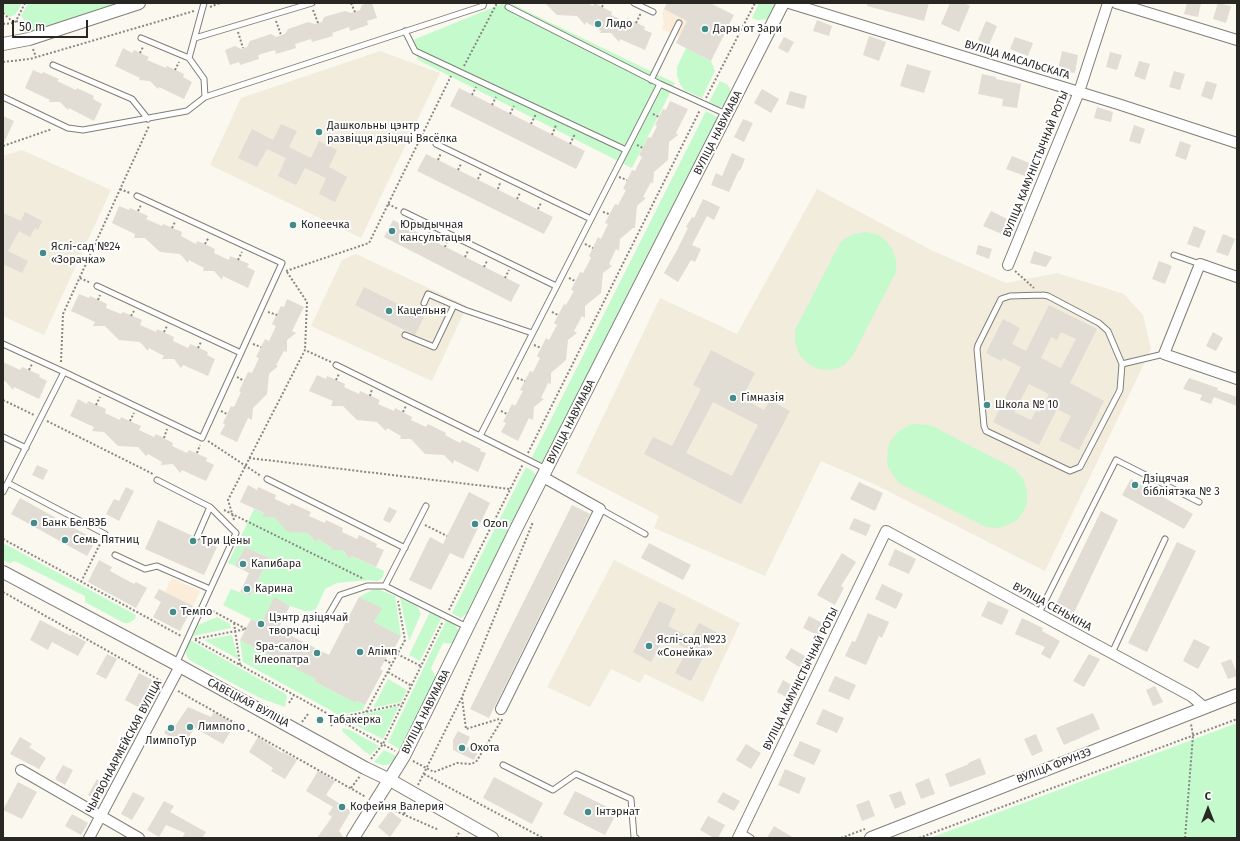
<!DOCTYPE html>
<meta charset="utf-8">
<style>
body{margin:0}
#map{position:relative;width:1240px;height:841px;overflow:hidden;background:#fbf8f0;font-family:"Fira Sans",sans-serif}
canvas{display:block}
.frame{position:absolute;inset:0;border:4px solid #282724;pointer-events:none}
.north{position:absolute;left:1188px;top:789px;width:40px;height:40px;-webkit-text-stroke:3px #fff;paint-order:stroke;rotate:0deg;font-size:11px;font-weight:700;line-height:16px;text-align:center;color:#282724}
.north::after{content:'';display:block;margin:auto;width:14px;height:18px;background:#282724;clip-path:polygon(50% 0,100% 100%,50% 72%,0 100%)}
.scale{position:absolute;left:12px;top:20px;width:76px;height:18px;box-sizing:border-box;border:2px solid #282724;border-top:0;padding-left:5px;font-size:12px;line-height:14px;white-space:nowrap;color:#282724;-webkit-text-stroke:3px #fff;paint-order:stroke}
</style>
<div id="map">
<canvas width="1240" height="841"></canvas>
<div class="frame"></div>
<div class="north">С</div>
<div class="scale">50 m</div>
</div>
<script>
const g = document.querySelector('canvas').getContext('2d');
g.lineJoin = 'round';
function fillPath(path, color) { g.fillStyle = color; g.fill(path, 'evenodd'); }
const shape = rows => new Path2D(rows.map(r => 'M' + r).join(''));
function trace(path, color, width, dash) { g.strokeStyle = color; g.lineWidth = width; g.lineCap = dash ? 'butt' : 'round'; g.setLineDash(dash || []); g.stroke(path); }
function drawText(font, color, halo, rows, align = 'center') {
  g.font = font + ' "Fira Sans",sans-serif'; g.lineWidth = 4; g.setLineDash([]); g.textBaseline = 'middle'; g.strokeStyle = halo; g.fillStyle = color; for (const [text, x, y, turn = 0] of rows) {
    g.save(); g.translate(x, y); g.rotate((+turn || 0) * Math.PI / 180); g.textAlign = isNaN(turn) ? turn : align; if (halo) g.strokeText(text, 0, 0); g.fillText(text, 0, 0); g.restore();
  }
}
const commercial = shape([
 [664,9,687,21,679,37,662,29,664,23,662,13],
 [172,578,200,591,193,606,165,592]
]);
const built = shape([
 [380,51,440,73,361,238,210,165,241,98],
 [22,150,111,190,44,335,3,316,3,156],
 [817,189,931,250,1006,283,1057,273,1124,294,1143,315,1151,349,1045,571,876,485,821,461,765,576,654,528,659,516,576,473,660,298,737,334],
 [356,254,467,306,432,381,311,326,342,260],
 [614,560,740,623,703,702,645,674,640,683,611,669,590,707,547,687]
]);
const green = shape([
 [3,3,22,3,15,15,9,17,3,11],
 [28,3,125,3,66,22,26,32,24,20,21,16],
 [504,3,510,3,675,83,632,168,418,60,413,40],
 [759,3,775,3,775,8,769,19,758,20,752,18],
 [686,48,711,61,715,71,702,98,684,90,680,84,677,75,677,67],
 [720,81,728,85,732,95,726,105,719,107,709,102],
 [706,111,719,118,544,464,532,457],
 [866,232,879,235,884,239,892,248,896,260,896,272,852,357,843,366,831,370,818,369,807,363,799,354,795,342,795,330,839,245,843,240,854,234],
 [915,424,928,425,934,427,1015,469,1023,479,1027,491,1027,504,1021,515,1017,520,1005,526,999,528,986,527,899,483,895,478,888,467,887,461,888,448,890,442,898,432,909,425],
 [526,467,533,471,536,476,466,614,461,618,452,613],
 [254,509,264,513,262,517,274,517,283,526,296,532,308,533,316,542,318,539,332,548,331,550,343,550,350,559,352,556,384,571,383,577,378,581,368,580,337,583,325,589,318,605,316,609,311,611,305,611,290,606,274,598,261,624,223,605,231,589,250,596,269,558,245,547,235,566,228,563],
 [3,543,136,615,135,619,129,623,124,623,85,602,85,596,15,561,10,563,3,560],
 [378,589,395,596,401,636,374,622,381,608,359,597,372,590],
 [400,598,417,606,421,614,409,641],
 [430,612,442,617,420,661,409,655],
 [217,617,230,624,231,628,193,636,198,625],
 [447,619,454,623,458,630,459,635,454,644,443,643,431,668,437,679,402,751,388,742],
 [232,635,238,659,204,640],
 [190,640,284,693,287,696,285,707,260,698,191,661,187,657,186,653,187,647],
 [240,640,303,672,318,676,315,682,356,703,357,701,365,705,363,710,339,715,243,662],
 [388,679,407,690,401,702,373,708],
 [399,706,383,739,343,719],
 [1237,723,1237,838,930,838],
 [343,728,350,730,379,746,370,755,364,751,342,731],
 [384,750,398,757,394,762,386,765,382,765,374,762]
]);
const building = shape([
 [368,3,372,3,377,18,367,21,368,25,350,31,349,27,332,33,333,36,312,42,311,39,295,44,296,48,276,54,275,50,258,55,259,59,240,65,239,62,230,65,225,50,235,46,241,49,247,47,250,41,271,34,276,37,285,34,288,29,308,22,315,24,318,23,322,22,324,17,345,11,351,13,360,10,362,5],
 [545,3,587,3,593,6,594,3,612,12,611,15,626,22,627,18,645,27,644,30,652,33,645,50,620,39,619,42,611,33,600,33,601,31,586,22,585,25,577,16,557,15],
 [667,3,710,3,734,15,711,61,676,43,687,21,664,9],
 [867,3,929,3,924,21,867,6],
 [950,3,964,3,970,6,959,32,941,24],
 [1187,3,1201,3,1198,17,1184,14],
 [1218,3,1231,6,1226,23,1213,19],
 [817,20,832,26,829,36,813,31],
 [986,21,997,26,989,45,978,40],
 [869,36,886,42,879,61,863,55],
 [784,37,794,42,788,53,778,48],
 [1015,37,1033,43,1028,56,1010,49],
 [123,48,132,53,134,50,149,57,147,60,166,68,167,66,184,74,183,77,192,82,184,99,159,87,158,89,150,81,139,80,140,78,115,66],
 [1062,51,1078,55,1075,73,1058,70],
 [1110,52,1122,55,1117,70,1106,67],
 [1139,61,1150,64,1145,80,1134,76],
 [907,64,931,71,924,93,900,86],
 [33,70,42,74,43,72,59,79,57,81,76,90,77,88,94,96,93,99,102,104,94,121,69,108,68,110,60,102,49,102,50,100,25,88],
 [1174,71,1185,74,1180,90,1169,87],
 [982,74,996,77,996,79,1021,84,1017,108,1002,106,1003,99,978,94],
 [1206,81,1217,84,1212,100,1201,96],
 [459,88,585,151,576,169,450,106],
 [762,89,779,99,771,113,754,103],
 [790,91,807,96,804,109,786,104],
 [670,101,688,109,676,133,678,135,669,142,668,160,654,172,653,184,651,182,643,197,646,198,637,206,635,228,633,228,620,239,619,251,616,249,609,264,612,266,603,273,601,293,585,306,585,318,582,316,574,331,577,333,568,340,566,360,551,373,551,384,548,383,541,398,544,399,534,407,533,420,529,418,518,441,501,432,506,423,503,422,512,404,515,406,523,391,520,390,530,371,533,372,540,358,537,356,546,338,549,340,557,325,554,323,564,304,566,305,574,291,571,290,580,272,583,273,591,258,589,256,598,237,601,239,608,224,605,223,615,204,618,205,626,190,623,189,632,170,635,171,642,157,639,155,648,137,651,138,657,126,655,125,663,109,666,110],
 [1097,107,1113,112,1111,122,1094,118],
 [3,116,14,121,3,145],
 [743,119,753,123,744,142,734,137],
 [281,124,297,131,289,147,311,158,319,141,337,150,329,167,347,177,335,202,319,194,326,178,305,168,296,185,278,176,286,158,267,149,257,167,238,158,252,129,273,140],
 [1134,125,1145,129,1140,144,1129,141],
 [1180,141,1191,145,1186,160,1175,156],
 [732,153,745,159,740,171,739,170,729,192,711,185,716,173,722,176],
 [426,154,553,217,544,234,417,171],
 [1012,156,1034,165,1030,178,1006,169],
 [703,199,720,207,714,220,707,216,692,245,701,249,695,262,691,260,678,282,664,273,676,252,688,228,686,227,692,217,694,218],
 [119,206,129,210,130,208,148,216,146,219,162,226,163,224,182,232,181,236,196,244,197,241,205,244,215,249,214,253,229,260,230,256,249,264,247,267,255,271,248,288,223,276,222,280,214,271,203,271,204,268,189,260,188,263,180,254,160,252,145,238,134,238,135,234,112,223],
 [991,211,1009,220,1004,235,983,226],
 [25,212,42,221,38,230,35,228,30,237,19,231,8,251,28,261,22,273,3,264,3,213,21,221],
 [393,220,520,285,511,302,384,237],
 [1194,226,1206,231,1199,248,1187,244],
 [1223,234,1235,239,1228,256,1216,252],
 [978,245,992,249,989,259,976,254],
 [1034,251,1052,257,1046,267,1030,263],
 [1159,261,1172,266,1165,284,1152,279],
 [364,287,424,317,415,335,355,305],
 [79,294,89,298,90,296,107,304,106,308,121,314,123,312,142,320,140,325,156,332,157,329,174,337,173,341,188,348,190,344,208,352,207,355,215,359,208,376,183,365,181,368,174,359,162,359,164,356,149,348,148,351,140,342,119,340,105,326,93,326,95,322,71,311],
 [287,299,304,307,292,331,296,333,287,340,287,352,284,351,276,365,278,366,269,374,267,394,253,408,252,420,248,418,237,442,220,434,225,425,223,423,231,406,234,407,241,392,239,391,248,372,252,373,259,358,256,357,265,339,269,341,276,326,272,324,281,306,284,307],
 [1049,305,1097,329,1070,383,1104,401,1079,450,1059,440,1071,416,1057,409,1039,445,993,422,1021,367,1003,358,1001,361,986,353,1003,319,1020,328,1012,344,1026,351],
 [1061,332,1076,339,1061,368,1041,358,1051,337,1057,340],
 [1029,384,1049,394,1040,412,1036,411,1031,420,1014,412],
 [1213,332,1223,338,1216,351,1206,346],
 [711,350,755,373,742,398,764,410,770,400,790,411,741,504,644,454,653,437,672,446,701,389,693,385],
 [713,402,758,425,732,476,686,453],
 [3,362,20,370,22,367,40,375,39,377,47,381,39,399,14,387,13,390,5,381,3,381],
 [317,375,326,379,327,376,345,384,344,387,359,394,360,391,380,400,378,404,394,411,395,408,412,417,411,420,426,427,428,424,446,433,445,435,460,443,462,440,481,449,480,451,486,453,478,472,454,460,453,464,444,455,425,454,411,439,400,439,401,436,387,428,386,431,377,422,357,420,343,406,331,406,333,401,309,391],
 [1189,378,1218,388,1217,390,1237,397,1237,406,1214,397,1211,404,1200,400,1202,395,1183,389],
 [78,399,87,404,88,401,106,409,105,413,120,420,121,417,141,426,139,430,154,437,156,434,173,443,172,446,187,453,189,450,207,458,206,461,214,465,206,481,182,470,180,473,173,464,161,465,162,462,148,454,146,456,138,447,118,446,104,432,92,431,94,427,70,416],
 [37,465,48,470,43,480,32,475],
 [1131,479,1193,514,1184,529,1122,495],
 [859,482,883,493,875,511,850,499],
 [248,485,257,490,258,487,276,495,275,499,290,506,291,503,311,512,309,516,325,523,326,520,343,528,342,532,357,539,359,535,377,544,376,547,384,550,376,567,352,556,350,559,343,550,331,550,332,548,318,539,316,542,308,533,288,532,274,517,262,517,264,513,240,502],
 [126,487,134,491,119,521,106,514,114,499,119,501],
 [469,492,490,503,463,559,450,553,431,590,409,580,430,537,443,544],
 [20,498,96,540,87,556,11,514],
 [572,505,590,514,489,718,470,709],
 [389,507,397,511,390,523,383,520],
 [1101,511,1118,520,1071,619,1053,610],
 [854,518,871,525,866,536,849,529],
 [158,520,193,536,195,540,198,541,200,539,217,547,204,575,145,549],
 [1177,542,1196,551,1147,652,1128,643],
 [649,543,691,565,683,580,641,558],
 [245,547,269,558,250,596,240,592,249,573,235,566],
 [895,549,916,559,909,574,888,565],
 [842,553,856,562,841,586,844,588,835,605,817,595],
 [99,560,112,567,110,571,134,584,136,582,147,588,136,608,88,582],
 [882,584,903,594,896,609,875,599],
 [159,589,193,606,180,631,153,617,161,602,154,598],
 [274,597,290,606,278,629,329,655,359,597,382,608,374,622,401,636,394,649,391,648,385,660,380,669,383,671,365,705,357,701,356,703,315,682,316,679,240,640,251,619,261,624],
 [659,601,676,609,668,626,691,638,699,623,716,632,691,681,675,673,688,649,664,637,651,662,633,652],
 [988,601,1009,610,1002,625,981,616],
 [868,613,889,622,882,638,879,636,866,665,845,656,852,641,855,642],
 [809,616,826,625,821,637,803,628],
 [1022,618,1043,628,1042,631,1060,641,1050,659,1041,654,1045,647,1015,634],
 [40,620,71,636,72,634,86,642,78,656,52,642,48,650,30,640],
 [1194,639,1210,647,1198,669,1183,661],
 [791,648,810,659,804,670,785,658],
 [107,654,117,659,106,679,96,674],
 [1089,654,1100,659,1084,687,1073,681],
 [1231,659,1237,673,1237,676,1228,679,1221,663],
 [139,673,154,681,140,708,125,700],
 [835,676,856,685,849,700,828,691],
 [783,680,796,688,790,699,777,692],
 [1155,686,1163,702,1153,706,1146,690],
 [188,707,211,717,214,712,235,724,223,744,195,728,188,738,179,742,164,733,170,723,175,726],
 [823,709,844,718,837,733,816,724],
 [1093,713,1100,729,1064,745,1056,728],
 [458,731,470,737,466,746,478,752,474,760,453,750,453,740],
 [1036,734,1043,751,1032,756,1024,739],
 [20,737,32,744,29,747,46,758,39,769,10,754],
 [258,737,282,753,283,752,297,760,285,779,271,771,273,768,249,752],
 [800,741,821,750,814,765,793,756],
 [746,744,761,753,751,769,736,760],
 [980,758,986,774,950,787,945,774,969,764,968,763],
 [63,765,73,770,65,785,55,779],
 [785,769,806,778,799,794,778,785],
 [318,771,335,781,326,795,351,811,339,831,344,838,317,838,332,817,328,814,333,807,306,791],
 [494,777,543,803,532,824,483,798],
 [929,778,935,794,921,799,915,784],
 [97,779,108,785,98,801,88,795],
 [18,782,37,792,22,819,3,810],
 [575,791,617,812,605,835,563,814],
 [901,791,906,804,895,809,889,795],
 [133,792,145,798,132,820,121,814],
 [723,792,740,801,734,811,717,802],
 [869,800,875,816,862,821,856,805],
 [164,801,174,806,170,812,206,832,202,838,182,838,185,833,166,825,159,837,147,830],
 [390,811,402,820,390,837,378,827],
 [72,814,88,823,81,835,65,826],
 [708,816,725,825,718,838,714,838,700,830],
 [774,826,794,838,767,838]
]);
const path = shape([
 [351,3,355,12],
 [210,7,220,3],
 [602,7,604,3],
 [313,10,318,23],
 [3,13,14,23],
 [16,21,21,23,24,30],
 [276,21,281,35],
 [636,23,641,13],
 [3,24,14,23,16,21,25,3],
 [238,32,243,48],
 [33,49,36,57],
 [140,53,143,47],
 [3,62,30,59,194,11],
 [464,66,497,3],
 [175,70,179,62],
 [472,95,476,87],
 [706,98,755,3],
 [492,105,496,97],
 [510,114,514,106],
 [653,114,659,117],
 [531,124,536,114],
 [552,135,556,125],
 [421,137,431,142],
 [570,144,575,134],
 [637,145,643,148],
 [3,146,52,129],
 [438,160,441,153],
 [458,170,461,164],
 [619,177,627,180],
 [478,179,481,173],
 [120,189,130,193],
 [498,189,500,183],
 [517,199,520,193],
 [388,204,398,209],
 [538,209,541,203],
 [138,211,141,205],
 [603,212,609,214],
 [406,227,409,221],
 [172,228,175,222],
 [427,238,430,232],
 [205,244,209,237],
 [585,244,593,248],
 [445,247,447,241],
 [465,257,468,251],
 [238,260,242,252],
 [484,267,487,261],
 [286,271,369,243,451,76],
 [1015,271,1034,288],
 [287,272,307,302,305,350],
 [80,278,91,283],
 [505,278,509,270],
 [569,278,575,281],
 [98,300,100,295],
 [268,312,277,315],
 [552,312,558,315],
 [131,316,134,311],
 [164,332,167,326],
 [253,344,261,347],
 [534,345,541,348],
 [198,348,201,342],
 [61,362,63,314,149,126],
 [29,370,32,364],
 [237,377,244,381],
 [517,378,525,381],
 [336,380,339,374],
 [370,396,372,389],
 [3,400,34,415],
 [96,405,100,397],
 [221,411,227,414],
 [501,411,507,414],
 [403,412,406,406],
 [47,421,153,474],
 [130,421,134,413],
 [164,438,167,429],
 [208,441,261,476],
 [197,453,200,445],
 [528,453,700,110],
 [249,458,510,489],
 [224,510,364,579],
 [234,520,228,500,305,350,331,362],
 [425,525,447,536],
 [3,539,181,636],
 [81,582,102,540],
 [3,592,161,681],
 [449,610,523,464],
 [234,623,240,665],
 [195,639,246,629,209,609],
 [195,640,395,751],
 [397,654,421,666],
 [385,660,392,664],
 [388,672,412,686],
 [178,691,366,797],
 [462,698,466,729,499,719],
 [289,703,294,695],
 [366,712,405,640,398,601],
 [302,722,308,714],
 [331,726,337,718,402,704],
 [371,759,383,744,442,623],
 [413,761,434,772,457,763,471,764,476,762,503,718],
 [424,774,543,838],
 [418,785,462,697,533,522],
 [351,788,360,776],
 [384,806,439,830],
 [404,814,409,803],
 [456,838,460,831],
 [841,838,865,829],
 [919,838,1237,719],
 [1185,838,1193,735,1191,724]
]);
const service = shape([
 [204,3,189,58,204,79,205,97,483,6,484,3],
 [634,3,653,12],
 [508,7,660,84],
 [405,31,415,51,626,150],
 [141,38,189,58],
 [195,38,312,3],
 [53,65,132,99,148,119],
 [651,80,679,23],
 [3,97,68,128,83,130,187,111,205,97],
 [436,144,591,219],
 [404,212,556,286],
 [1174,255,1200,264],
 [97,286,241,353],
 [1043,295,1048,296,1099,323,1108,331,1122,364,1120,390,1080,467,1070,471,986,431,984,426,977,349,978,345,1001,299,1010,296,1043,295],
 [424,303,428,294,465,310,532,333],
 [405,335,434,347,454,305],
 [3,344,64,372,3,492],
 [1122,364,1164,354],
 [336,365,480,436],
 [64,372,202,438,282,263,137,196],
 [3,437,26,448],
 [546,469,480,436,660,84,726,114],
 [267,479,405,548],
 [157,480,210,507,236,533,176,664],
 [8,483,105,534],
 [600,509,645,534],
 [197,537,210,507],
 [115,555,145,569,157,566,210,589],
 [385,586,426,506],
 [1039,613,1116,460,1199,502],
 [326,619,340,595,367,586,385,586,467,627],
 [1112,653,1165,539],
 [503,765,553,790,576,774,631,799,634,837,636,838],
 [741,832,751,838]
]);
const minor = shape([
 [789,3,1118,104,1237,143],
 [1116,3,1237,40],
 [1008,265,1079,92,1108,3],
 [1237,277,1200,264,1164,354,1237,379],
 [501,709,600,509,543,477],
 [21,770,139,838],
 [89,838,180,666],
 [738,838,886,531,1191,696,1204,707]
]);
const tertiary = shape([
 [3,44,29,39,139,3],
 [3,572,176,664,365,768,390,780,492,838],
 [353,838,404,756,517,527,783,3],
 [871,838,1237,695]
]);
const markers = [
 [598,24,4,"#448c8a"],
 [705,29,4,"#448c8a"],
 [319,132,4,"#448c8a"],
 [293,225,4,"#448c8a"],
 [392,231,4,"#448c8a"],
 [43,253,4,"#448c8a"],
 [389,311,4,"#448c8a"],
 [733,398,4,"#448c8a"],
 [987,405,4,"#448c8a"],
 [1135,485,4,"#448c8a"],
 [34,523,4,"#448c8a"],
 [475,524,4,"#448c8a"],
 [65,540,4,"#448c8a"],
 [193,541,4,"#448c8a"],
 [243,564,4,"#448c8a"],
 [247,589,4,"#448c8a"],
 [173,612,4,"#448c8a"],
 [261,624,4,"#448c8a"],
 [649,646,4,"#448c8a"],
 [360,652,4,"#448c8a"],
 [317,653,4,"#448c8a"],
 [320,720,4,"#448c8a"],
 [190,727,4,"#448c8a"],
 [171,728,4,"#448c8a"],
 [462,748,4,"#448c8a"],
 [342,807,4,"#448c8a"],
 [588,812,4,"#448c8a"]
];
const poiNames = [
 ["Лидо",606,24],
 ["Дары от Зари",713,29],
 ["Дашкольны цэнтр",327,126],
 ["развіцця дзіцяці Вясёлка",327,139],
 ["Копеечка",301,225],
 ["Юрыдычная",400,225],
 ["кансультацыя",400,238],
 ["Яслі-сад №24",51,247],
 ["«Зорачка»",51,260],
 ["Кацельня",397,311],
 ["Гімназія",741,398],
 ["Школа № 10",995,405],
 ["Дзіцячая",1143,479],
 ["бібліятэка № 3",1143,492],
 ["Банк БелВЭБ",42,523],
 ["Ozon",483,524],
 ["Семь Пятниц",73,540],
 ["Три Цены",201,541],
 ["Капибара",251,564],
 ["Карина",255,589],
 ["Темпо",181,612],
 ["Цэнтр дзіцячай",269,618],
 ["творчасці",269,631],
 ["Яслі-сад №23",657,640],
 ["«Сонейка»",657,653],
 ["Spa-салон",309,647,"right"],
 ["Клеопатра",309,660,"right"],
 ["Алімп",368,652],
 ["Табакерка",328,720],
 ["Лимпопо",198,727],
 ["ЛимпоТур",171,741,"center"],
 ["Охота",470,748],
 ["Кофейня Валерия",350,807],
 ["Інтэрнат",596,812]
];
const streetNames = [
 ["ВУЛІЦА МАСАЛЬСКАГА",1017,60,17],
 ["ВУЛІЦА НАВУМАВА",718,133,-63],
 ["ВУЛІЦА КАМУНІСТЫЧНАЙ РОТЫ",1036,164,-68],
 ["ВУЛІЦА НАВУМАВА",571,422,-63],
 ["ВУЛІЦА СЕНЬКІНА",1052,607,29],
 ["ВУЛІЦА КАМУНІСТЫЧНАЙ РОТЫ",801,679,-64],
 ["САВЕЦКАЯ ВУЛІЦА",248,703,28],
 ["ВУЛІЦА НАВУМАВА",426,712,-63],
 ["ЧЫРВОНААРМЕЙСКАЯ ВУЛІЦА",124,747,-62],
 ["ВУЛІЦА ФРУНЗЭ",1054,766,-21]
];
fillPath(commercial, '#fcecda');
fillPath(built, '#f1ecdc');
fillPath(green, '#c5facd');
fillPath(building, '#e1dcd4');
trace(service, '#807e76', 7);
trace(minor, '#807e76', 12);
trace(tertiary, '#807e76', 14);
trace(path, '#898782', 2, [2, 2]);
trace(service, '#fff', 5);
trace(minor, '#fff', 10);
trace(tertiary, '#fff', 12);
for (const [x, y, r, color] of markers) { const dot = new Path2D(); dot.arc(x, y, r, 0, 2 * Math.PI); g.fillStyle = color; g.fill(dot); trace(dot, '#fff', 1.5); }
drawText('11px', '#282724', '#fff', poiNames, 'left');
drawText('11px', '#282724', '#fff', streetNames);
</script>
